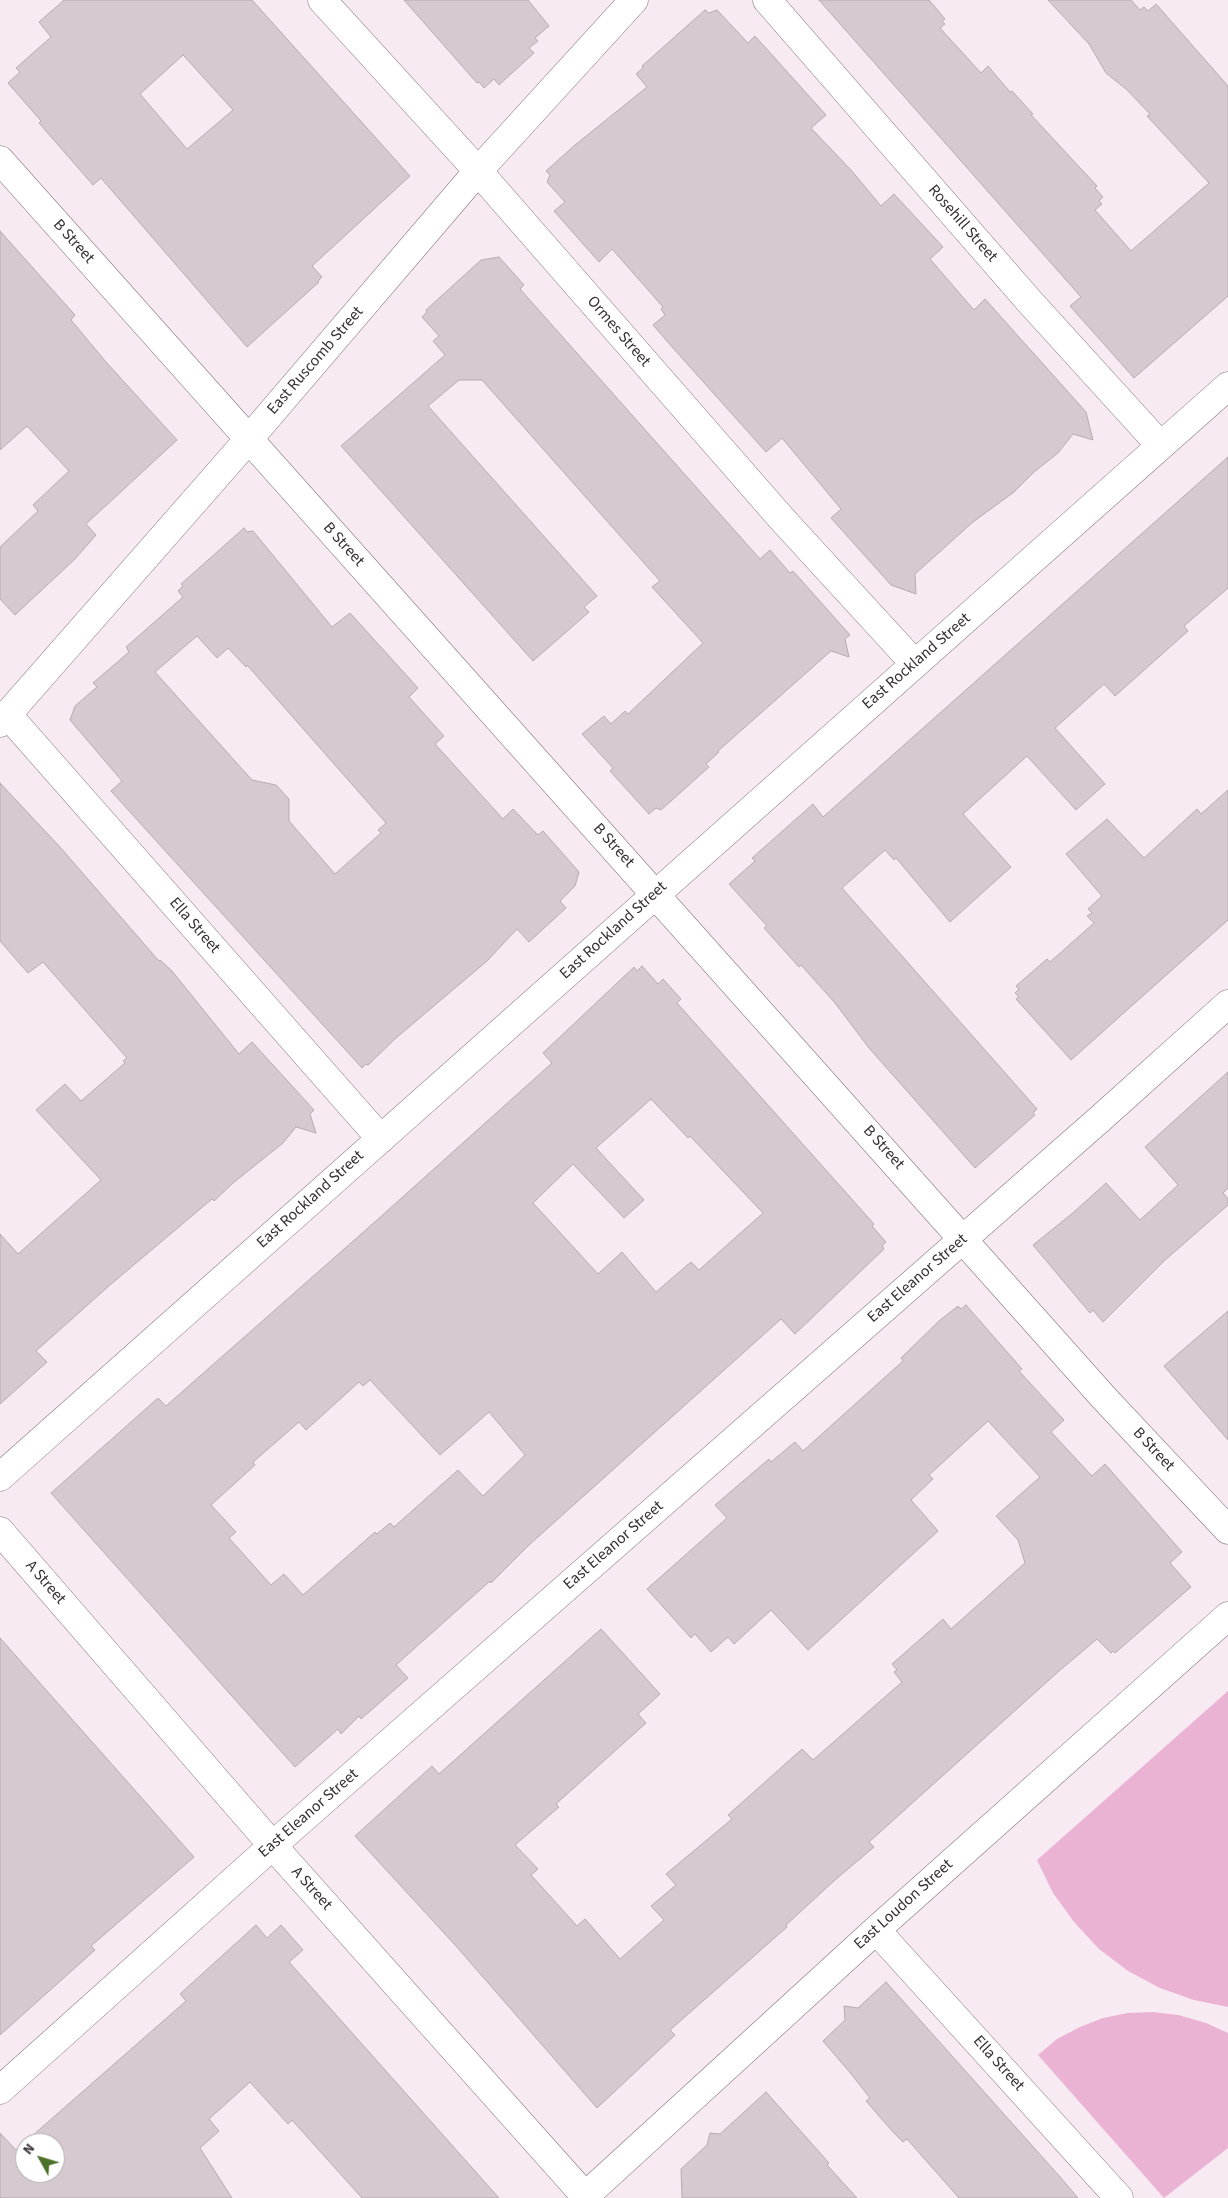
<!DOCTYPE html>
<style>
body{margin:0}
#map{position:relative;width:1228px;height:2198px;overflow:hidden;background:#f8eaf2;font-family:"Source Sans 3",sans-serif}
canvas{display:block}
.north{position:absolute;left:15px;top:2133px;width:50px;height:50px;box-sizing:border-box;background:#fff;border:1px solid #aeacad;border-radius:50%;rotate:309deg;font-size:14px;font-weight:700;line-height:20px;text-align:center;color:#353033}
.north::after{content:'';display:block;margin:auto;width:18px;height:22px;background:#4c712b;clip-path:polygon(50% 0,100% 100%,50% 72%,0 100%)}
</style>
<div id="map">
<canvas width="1228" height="2198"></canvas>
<div class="north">N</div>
</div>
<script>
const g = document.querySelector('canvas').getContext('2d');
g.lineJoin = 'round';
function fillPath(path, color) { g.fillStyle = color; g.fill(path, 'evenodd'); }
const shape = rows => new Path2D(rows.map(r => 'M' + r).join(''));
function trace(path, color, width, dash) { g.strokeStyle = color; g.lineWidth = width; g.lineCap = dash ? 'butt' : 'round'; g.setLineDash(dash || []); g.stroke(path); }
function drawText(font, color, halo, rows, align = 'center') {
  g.font = font + ' "Source Sans 3",sans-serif'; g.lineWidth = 5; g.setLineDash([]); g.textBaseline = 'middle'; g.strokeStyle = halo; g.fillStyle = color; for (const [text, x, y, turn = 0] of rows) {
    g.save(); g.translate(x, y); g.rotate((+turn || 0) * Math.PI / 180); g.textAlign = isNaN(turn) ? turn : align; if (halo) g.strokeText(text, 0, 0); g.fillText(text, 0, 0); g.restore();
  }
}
const green = shape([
 [1228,1691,1228,2007,1194,2000,1160,1988,1128,1971,1099,1949,1074,1922,1053,1893,1037,1860],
 [1153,2012,1178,2015,1206,2023,1228,2033,1228,2148,1164,2198,1038,2055,1057,2039,1080,2027,1103,2018,1128,2013]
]);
const building = shape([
 [64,0,252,0,410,176,312,266,322,277,318,281,319,282,247,347,101,178,93,185,39,123,41,121,8,83,20,72,16,68,51,37,39,22,64,0],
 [183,55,233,110,187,149,140,94,183,55],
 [404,0,528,0,549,26,535,38,538,41,529,48,534,53,499,85,494,79,484,88,479,82,477,83,404,0],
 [819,0,929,0,945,19,942,21,945,24,940,28,981,73,988,66,1010,92,1012,91,1033,114,1031,115,1097,186,1095,188,1103,197,1099,201,1102,204,1095,210,1131,251,1209,183,1147,116,1150,114,1126,89,1106,73,1089,44,1048,0,1131,0,1140,10,1144,7,1148,11,1156,4,1228,86,1228,296,1134,378,1070,306,1081,297,819,0],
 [705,10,709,13,717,10,748,43,755,36,826,115,811,128,851,170,881,206,894,194,943,247,930,259,974,310,985,299,1086,412,1093,440,1073,434,1058,453,1034,472,1014,492,973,522,915,574,916,594,891,585,831,518,841,509,782,438,766,452,673,348,653,325,665,315,661,309,663,307,612,249,599,262,554,211,565,202,547,182,550,175,546,171,575,145,647,87,636,74,643,68,642,66,705,10],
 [0,231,75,315,71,320,106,362,177,440,86,524,96,535,75,559,15,615,0,599,0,547,38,511,33,505,69,471,27,426,0,450,0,231],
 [499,257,524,285,520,289,760,559,770,550,790,573,793,571,850,635,845,639,849,657,831,651,718,751,719,752,706,764,709,767,661,810,656,808,649,814,610,771,613,768,582,734,604,716,611,724,625,711,628,714,703,643,652,587,660,581,482,380,459,380,428,406,597,596,584,607,589,612,533,661,341,446,445,355,433,341,439,336,422,317,427,312,426,310,481,260,499,257],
 [1228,457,1228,588,1184,626,1188,631,1115,696,1104,684,1055,728,1105,784,1076,810,1027,756,963,814,1011,867,950,922,896,858,894,860,885,850,842,888,1037,1109,1033,1113,1035,1115,975,1168,869,1048,835,1003,801,965,799,967,764,928,767,926,729,884,755,861,752,858,813,804,823,817,1228,457],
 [244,528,247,532,253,531,332,627,350,613,418,688,409,697,444,736,435,744,503,819,513,809,538,835,543,831,579,872,575,886,560,901,566,908,529,942,517,929,487,961,396,1038,368,1065,366,1064,362,1068,111,791,122,781,70,720,75,706,97,687,93,683,129,652,126,647,183,597,178,591,183,586,181,584,244,528],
 [197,636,217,658,228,648,246,667,247,665,386,823,378,830,381,833,335,874,289,821,289,799,276,785,252,780,155,672,197,636],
 [0,783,60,847,159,961,160,960,172,971,239,1054,252,1042,314,1110,310,1114,316,1133,296,1127,283,1143,233,1183,214,1201,212,1199,110,1285,36,1351,47,1362,0,1404,0,1234,18,1254,101,1180,36,1110,65,1084,81,1101,125,1063,123,1061,127,1058,43,962,28,973,0,941,0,783],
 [1228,790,1228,920,1071,1060,1016,999,1019,997,1015,993,1019,989,1016,986,1047,959,1050,962,1094,923,1087,916,1092,913,1088,909,1102,896,1066,854,1107,819,1144,858,1197,809,1201,814,1228,790],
 [642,966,658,984,663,979,681,999,677,1003,874,1224,872,1226,886,1242,882,1246,884,1249,795,1334,781,1319,529,1545,491,1583,490,1581,396,1665,408,1678,361,1719,359,1716,341,1734,338,1729,295,1767,51,1493,158,1398,166,1406,377,1220,552,1063,543,1053,634,967,637,971,642,966],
 [651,1099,688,1138,690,1136,763,1213,699,1270,691,1262,656,1292,622,1252,598,1274,533,1203,573,1164,624,1218,644,1200,596,1148,651,1099],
 [370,1380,440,1455,489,1412,525,1455,483,1496,458,1470,394,1527,390,1523,377,1534,375,1532,303,1595,284,1574,271,1585,229,1538,236,1532,211,1505,255,1465,253,1462,299,1422,306,1430,359,1382,363,1386,370,1380],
 [1228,1072,1228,1188,1223,1193,1228,1199,1228,1205,1164,1261,1103,1322,1093,1310,1090,1313,1033,1245,1074,1212,1106,1183,1140,1220,1178,1185,1145,1147,1228,1072],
 [966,1305,1022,1369,1019,1371,1064,1420,1051,1432,1092,1476,1105,1464,1182,1552,1170,1563,1191,1587,1115,1653,1113,1651,1111,1653,1097,1639,1059,1671,869,1842,874,1847,835,1880,786,1925,787,1927,670,2030,675,2035,597,2108,456,1946,355,1836,432,1766,439,1774,601,1629,660,1694,638,1714,646,1723,556,1804,559,1807,515,1845,538,1869,531,1875,577,1926,585,1919,620,1959,664,1920,651,1906,676,1885,666,1874,732,1819,728,1815,802,1749,813,1760,902,1682,894,1672,897,1670,892,1664,943,1619,951,1629,1025,1563,1018,1540,996,1516,1040,1477,988,1421,929,1475,933,1479,911,1500,938,1531,808,1650,771,1610,734,1644,728,1637,711,1652,695,1634,691,1638,647,1589,727,1518,715,1505,769,1459,771,1462,795,1442,803,1451,903,1361,901,1358,939,1321,958,1306,961,1309,966,1305],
 [1228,1311,1228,1440,1164,1366,1228,1311],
 [0,1638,194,1857,91,1946,95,1950,0,2035,0,1638],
 [256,1925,267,1938,281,1925,303,1950,289,1962,499,2198,362,2198,292,2120,288,2124,250,2082,209,2119,219,2131,200,2148,232,2198,0,2198,0,2133,16,2150,186,2001,180,1994,256,1925],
 [25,2143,55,2143,55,2173,25,2173,25,2143],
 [886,1982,1061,2178,1078,2198,959,2198,907,2139,903,2142,893,2132,866,2101,870,2098,852,2075,823,2041,845,2020,844,2006,858,2008,886,1982],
 [766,2092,829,2163,827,2165,857,2198,682,2198,681,2169,707,2145,710,2133,720,2134,766,2092]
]);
const street = shape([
 [322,0,478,171,782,519,915,664],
 [767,0,1030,302,1160,445],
 [0,160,1105,1399,1228,1530],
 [7,714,381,1139],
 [0,723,248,440,478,171,634,0],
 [0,1477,1228,386],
 [0,1531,273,1846,587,2198],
 [876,1930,1119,2198],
 [0,2090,290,1830,1101,1118,1228,1004],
 [583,2198,876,1930,1228,1616]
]);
const streetNames = [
 ["Rosehill Street",962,224,49],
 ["B Street",73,242,48],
 ["Ormes Street",618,332,49],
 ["East Ruscomb Street",316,361,-49],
 ["B Street",343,545,48],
 ["East Rockland Street",917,662,-41],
 ["B Street",613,846,48],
 ["Ella Street",194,926,49],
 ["East Rockland Street",614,931,-42],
 ["B Street",883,1148,48],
 ["East Rockland Street",311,1200,-42],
 ["East Eleanor Street",918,1279,-41],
 ["B Street",1153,1450,47],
 ["East Eleanor Street",614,1546,-41],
 ["A Street",45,1583,49],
 ["East Eleanor Street",309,1814,-41],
 ["A Street",311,1889,48],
 ["East Loudon Street",904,1905,-42],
 ["Ella Street",998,2064,48]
];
fillPath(green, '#eab3d4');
fillPath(building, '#d6c9d0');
trace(building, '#b7aab1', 1);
trace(street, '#80747b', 29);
trace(street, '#fff', 28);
drawText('16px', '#353033', '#fff', streetNames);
</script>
